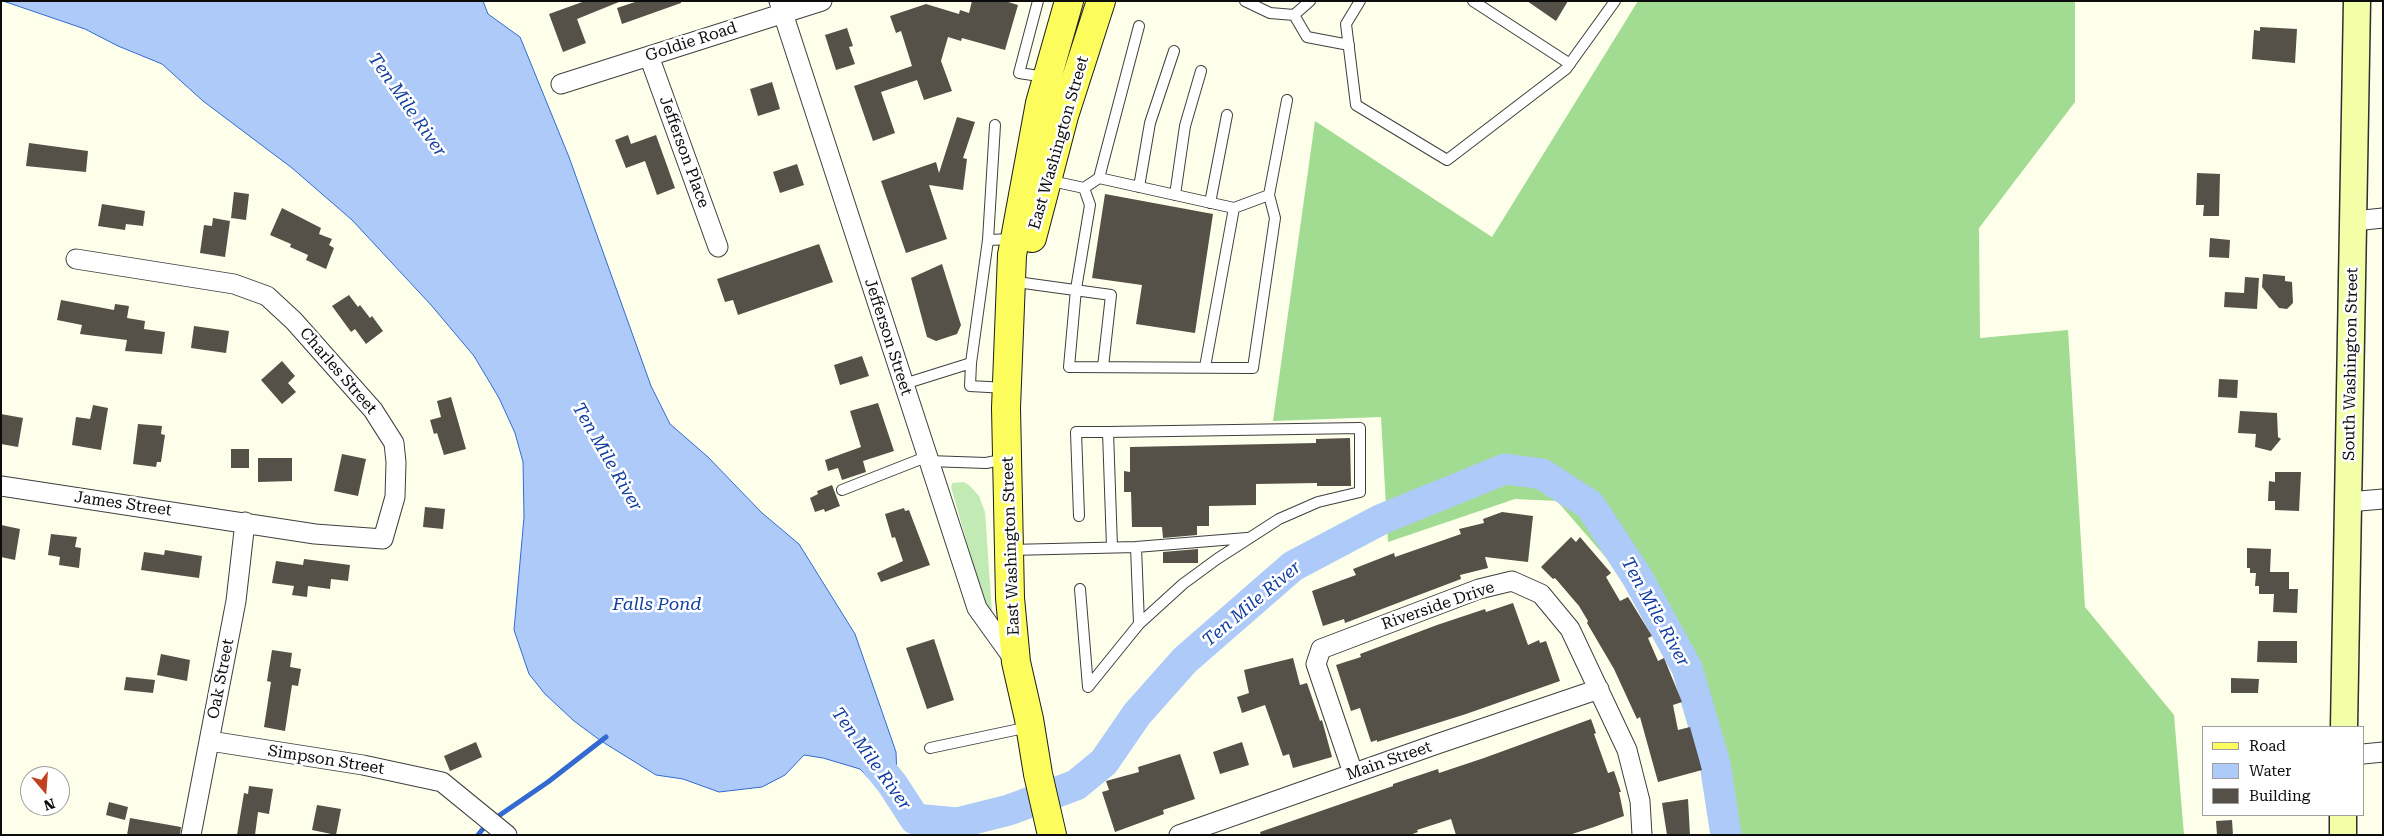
<!DOCTYPE html>
<style>
body{margin:0}
#map{position:relative;width:2384px;height:836px;overflow:hidden;background:#feffeb;font-family:"Roboto Serif",serif}
canvas{display:block}
.frame{position:absolute;inset:0;border:2px solid #0c0c0c;pointer-events:none}
.legend{position:absolute;left:2202px;top:726px;width:162px;height:90px;box-sizing:border-box;background:#fff;border:1px solid #9e9e9e;margin:0;padding:6px 9px;list-style:none;font-size:15px;color:#0c0c0c}
.legend li{display:flex;align-items:center;gap:10px;height:25px}
.legend b{width:25px;border:1px solid #9e9e9e}
.north{position:absolute;left:20px;top:766px;width:50px;height:50px;box-sizing:border-box;background:#fff;border:1px solid #9e9e9e;border-radius:50%;rotate:162deg;font-size:14px;font-weight:700;line-height:20px;text-align:center;color:#0c0c0c}
.north::after{content:'';display:block;margin:auto;width:18px;height:22px;background:#c14020;clip-path:polygon(50% 0,100% 100%,50% 72%,0 100%)}
</style>
<div id="map">
<canvas width="2384" height="836"></canvas>
<div class="frame"></div>
<ul class="legend">
<li><b style="height:6px;background:#fcfd5d"></b>Road</li>
<li><b style="height:14px;background:#aecaf8"></b>Water</li>
<li><b style="height:14px;background:#555048"></b>Building</li>
</ul>
<div class="north">N</div>
</div>
<script>
const g = document.querySelector('canvas').getContext('2d');
g.lineJoin = 'round';
function fillPath(path, color) { g.fillStyle = color; g.fill(path, 'evenodd'); }
const shape = rows => new Path2D(rows.map(r => 'M' + r).join(''));
function trace(path, color, width, dash) { g.strokeStyle = color; g.lineWidth = width; g.lineCap = dash ? 'butt' : 'round'; g.setLineDash(dash || []); g.stroke(path); }
function drawText(font, color, halo, rows, align = 'center') {
  g.font = font + ' "Roboto Serif",serif'; g.lineWidth = 5; g.setLineDash([]); g.textBaseline = 'middle'; g.strokeStyle = halo; g.fillStyle = color; for (const [text, x, y, turn = 0] of rows) {
    g.save(); g.translate(x, y); g.rotate((+turn || 0) * Math.PI / 180); g.textAlign = isNaN(turn) ? turn : align; if (halo) g.strokeText(text, 0, 0); g.fillText(text, 0, 0); g.restore();
  }
}
const green = shape([
 [964,482,970,486,979,496,985,512,992,613,988,616,951,487,952,483]
]);
const forest = shape([
 [1638,1,2075,1,2075,102,1979,228,1980,338,2068,330,2085,607,2174,715,2184,835,1713,835,1688,695,1628,583,1557,501,1515,499,1388,542,1381,417,1273,421,1315,121,1492,237]
]);
const water = shape([
 [3,1,483,1,488,14,520,37,569,157,651,386,670,424,708,457,762,513,799,544,855,634,896,752,897,778,893,785,882,792,860,769,823,758,804,755,785,775,762,787,719,792,683,779,656,775,601,741,574,721,545,694,529,674,514,630,524,517,523,462,515,433,499,398,474,356,431,305,352,220,292,168,203,101,162,64,118,46,85,29,3,1]
]);
const stream = shape([
 [497,817,548,782,606,737],
 [478,835,486,825]
]);
const river = shape([
 [867,752,893,785,915,819,957,823,1009,810,1076,785,1104,762,1137,714,1185,660,1293,566,1382,519,1505,469,1542,474,1590,505,1637,577,1687,668,1715,764,1726,835]
]);
const building = shape([
 [585,1,619,2,577,19,586,43,563,52,549,14],
 [638,1,681,1,681,3,622,24,617,8],
 [972,1,1005,1,1018,5,1005,50,962,38,961,41,948,37,941,61,952,91,924,100,917,80,881,92,895,133,873,141,854,86,912,66,901,31,896,33,890,16,926,4,959,14,960,10,969,13],
 [1527,1,1568,1,1556,21],
 [2260,27,2297,29,2295,63,2252,59,2254,30,2260,31],
 [847,28,853,46,849,47,855,64,836,70,825,35],
 [772,82,780,109,758,116,750,89],
 [957,117,975,122,963,158,967,159,963,190,929,185,947,239,906,253,881,181,936,162,939,173],
 [628,135,631,144,656,135,675,188,657,195,645,161,626,168,615,140],
 [29,143,88,151,86,172,26,166],
 [797,164,804,185,780,193,773,172],
 [2197,173,2220,174,2219,216,2203,216,2204,205,2196,205],
 [234,192,249,194,246,220,231,218],
 [1105,194,1213,214,1195,333,1136,324,1142,285,1092,278],
 [102,204,145,211,143,226,126,224,125,230,98,226],
 [282,208,321,228,319,234,332,239,329,245,334,248,326,269,306,260,308,255,290,247,291,244,270,235],
 [213,218,230,221,225,257,200,253,204,225,212,226],
 [2210,238,2230,240,2229,258,2209,257],
 [819,244,833,282,738,315,733,300,725,302,717,279],
 [942,264,961,325,957,334,936,341,927,337,911,278],
 [2263,274,2285,276,2285,281,2292,282,2293,303,2287,309,2279,308,2262,287],
 [2245,277,2259,278,2257,309,2224,307,2225,292,2244,293],
 [349,295,358,307,360,305,370,318,372,316,383,331,366,344,355,329,351,332,332,306],
 [61,300,114,310,115,304,129,306,127,318,145,321,144,329,165,332,162,354,125,351,127,340,80,334,82,325,57,320],
 [194,326,229,331,226,353,191,348],
 [862,356,869,376,840,385,834,365],
 [282,361,295,376,288,383,296,392,282,404,261,380],
 [2219,379,2238,380,2237,398,2218,397],
 [451,397,466,449,444,455,437,433,434,434,430,420,441,417,437,401],
 [878,403,894,451,863,461,866,472,842,480,838,468,828,471,825,460,861,447,850,411],
 [93,405,108,408,101,450,72,445,76,417,90,419],
 [2240,411,2277,413,2278,437,2281,439,2271,451,2255,447,2256,434,2238,433],
 [1,414,23,418,18,447,1,444],
 [138,424,162,426,161,434,165,435,161,462,157,462,156,467,133,464],
 [1350,438,1351,486,1317,486,1317,483,1256,484,1256,505,1209,506,1209,526,1197,526,1197,535,1163,538,1162,527,1132,527,1131,492,1124,492,1124,471,1130,472,1130,447,1316,443,1316,439],
 [231,449,249,449,249,468,231,468],
 [342,454,366,459,358,496,334,491],
 [258,458,292,458,292,481,258,482],
 [2275,472,2301,472,2299,511,2275,510,2275,501,2268,501,2269,481,2275,482],
 [832,485,840,506,825,512,824,509,815,512,810,498,818,494,817,491],
 [425,507,445,509,443,529,423,527],
 [904,508,905,511,909,510,930,565,881,582,877,573,903,561,895,537,892,538,885,514],
 [1502,512,1533,516,1528,562,1485,557,1488,568,1460,575,1461,579,1345,623,1344,619,1323,626,1312,591,1356,575,1353,569,1394,553,1395,557,1461,534,1459,529,1484,523,1483,519],
 [1,525,20,529,15,560,1,557],
 [51,534,77,537,75,547,81,548,79,568,59,565,60,557,48,555],
 [1571,537,1576,542,1580,537,1611,573,1606,577,1620,601,1628,597,1652,636,1648,638,1658,661,1664,658,1682,702,1673,705,1678,730,1690,727,1702,770,1658,782,1640,717,1637,719,1614,669,1587,623,1588,621,1579,606,1555,578,1553,579,1541,567],
 [2247,548,2271,549,2270,572,2289,572,2289,589,2298,589,2297,613,2273,612,2274,594,2259,594,2259,586,2255,586,2256,573,2250,573,2250,568,2247,568],
 [1198,549,1198,563,1163,563,1163,552],
 [165,550,202,556,199,578,141,570,144,552,164,555],
 [304,559,350,565,348,581,331,579,330,589,308,586,307,597,292,595,294,586,272,583,276,561,303,565],
 [1513,603,1528,645,1539,640,1540,643,1546,641,1560,681,1466,714,1377,742,1377,740,1371,742,1360,708,1351,711,1336,665,1361,657,1360,654,1437,625,1485,609,1486,612],
 [934,639,954,700,927,709,906,648],
 [2258,641,2297,641,2297,663,2257,662],
 [272,650,292,653,290,667,301,669,298,686,292,685,285,731,264,727,271,682,267,681],
 [161,654,190,660,187,681,157,675],
 [1293,658,1300,685,1307,683,1320,721,1322,720,1332,757,1293,768,1289,754,1283,756,1265,705,1242,713,1237,697,1249,693,1244,670],
 [126,677,155,680,153,693,124,690],
 [2231,678,2259,679,2258,693,2231,693],
 [1591,719,1596,733,1594,734,1608,773,1614,771,1621,792,1619,792,1624,816,1594,827,1569,835,1456,835,1451,819,1417,830,1418,832,1410,835,1261,835,1260,832,1393,786,1393,784,1438,769,1439,773,1484,758],
 [476,742,482,757,450,771,444,756],
 [1242,742,1249,765,1220,774,1213,752],
 [1180,754,1195,799,1163,810,1164,814,1115,832,1102,792,1109,790,1106,781,1139,772,1138,767],
 [249,786,273,789,269,814,258,812,255,835,237,835,244,793,248,794],
 [1688,799,1690,835,1667,835,1662,803],
 [109,802,128,807,125,820,106,815],
 [317,805,341,809,336,835,312,830],
 [130,818,181,827,180,835,127,835],
 [2232,820,2233,835,2217,835,2216,821]
]);
const service = shape([
 [1038,1,1019,73,1046,77],
 [1245,1,1270,13,1294,15,1310,1],
 [1360,1,1346,24,1356,105,1447,160,1566,69,1615,1],
 [1473,1,1570,64],
 [1294,15,1307,37,1349,45],
 [995,125,988,240,1014,239],
 [1099,178,1139,26],
 [1047,180,1084,188,1099,178,1234,208,1269,195],
 [1139,187,1150,123,1174,51],
 [1084,188,1090,205,1076,289,1069,367,1253,368,1275,218,1269,195,1287,100],
 [1175,195,1185,126,1201,71],
 [1210,203,1227,115],
 [1024,283,1111,295,1103,367],
 [971,363,970,386,1006,388],
 [1205,367,1234,208],
 [904,384,971,363,988,240],
 [928,461,986,463,1006,459],
 [842,490,926,457],
 [1079,516,1076,432,1108,432],
 [1136,547,1247,538],
 [1010,550,1136,547,1139,624],
 [1080,589,1088,687,1139,624,1183,584,1217,559,1279,519,1318,502,1360,492,1360,428,1108,432,1112,547],
 [930,748,1029,727]
]);
const minor = shape([
 [779,1,977,608,1015,661],
 [649,56,718,247],
 [561,84,822,1],
 [2354,221,2383,218],
 [1,486,315,534,383,539,395,497,396,462,394,443,373,410,294,321,267,296,234,284,76,259],
 [2348,502,2383,499],
 [210,741,363,765,442,782,507,835],
 [2363,754,2383,752],
 [1353,773,1316,664,1321,649,1479,589,1512,581,1541,594,1570,629,1627,750,1640,801,1642,835],
 [191,835,236,601,245,522],
 [1179,835,1437,744,1599,689]
]);
const secondary = shape([
 [2344,727,2357,1],
 [2343,815,2343,835]
]);
const primary = shape([
 [1032,238,1064,116,1101,1],
 [1052,835,1038,774,1029,719,1016,662,1010,598,1006,408,1012,255,1040,103,1069,1]
]);
const streetNames = [
 ["Goldie Road",691,42,-18],
 ["East Washington Street",1059,143,-74],
 ["Jefferson Place",684,152,70],
 ["Jefferson Street",888,337,72],
 ["South Washington Street",2351,364,-89],
 ["Charles Street",338,371,49],
 ["James Street",123,504,8],
 ["East Washington Street",1011,546,-92],
 ["Riverside Drive",1438,606,-19],
 ["Oak Street",221,679,-79],
 ["Simpson Street",326,760,9],
 ["Main Street",1389,761,-19]
];
const waterNames = [
 ["Ten Mile River",407,105,55],
 ["Ten Mile River",607,457,60],
 ["Ten Mile River",1252,604,-40],
 ["Falls Pond",657,605],
 ["Ten Mile River",1655,612,61],
 ["Ten Mile River",871,759,54]
];
fillPath(green, '#c2eab4');
fillPath(forest, '#a1dc92');
fillPath(water, '#aecaf8');
trace(water, '#326ad2', 1);
trace(stream, '#326ad2', 5);
trace(river, '#aecaf8', 31);
fillPath(building, '#555048');
trace(service, '#3f3f3f', 12);
trace(minor, '#3f3f3f', 21);
trace(secondary, '#2e2e2e', 29);
trace(primary, '#1d1d1d', 30);
trace(service, '#fff', 10);
trace(minor, '#fff', 19);
trace(secondary, '#f2ffa6', 26);
trace(primary, '#fcfd5d', 28);
drawText('16px', '#0c0c0c', '#fff', streetNames);
drawText('italic 18px', '#113ea2', '#fff', waterNames);
</script>
